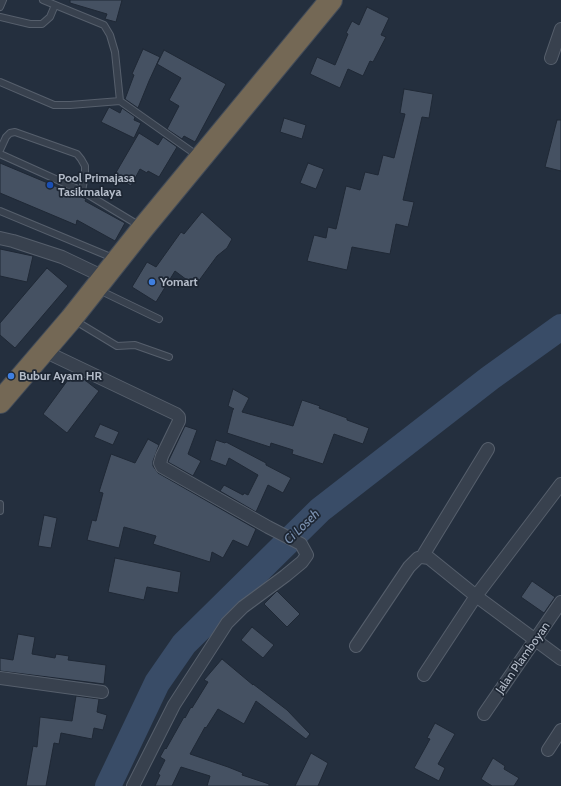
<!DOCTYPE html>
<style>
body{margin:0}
canvas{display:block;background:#242f3e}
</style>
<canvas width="561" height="786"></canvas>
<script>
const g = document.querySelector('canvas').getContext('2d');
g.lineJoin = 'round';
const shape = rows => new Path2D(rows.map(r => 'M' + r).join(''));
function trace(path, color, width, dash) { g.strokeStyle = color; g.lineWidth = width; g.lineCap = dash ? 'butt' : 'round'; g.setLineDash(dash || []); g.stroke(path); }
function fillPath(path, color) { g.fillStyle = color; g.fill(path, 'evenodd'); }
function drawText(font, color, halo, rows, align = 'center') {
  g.font = font + ' Cabin,sans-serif'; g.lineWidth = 3.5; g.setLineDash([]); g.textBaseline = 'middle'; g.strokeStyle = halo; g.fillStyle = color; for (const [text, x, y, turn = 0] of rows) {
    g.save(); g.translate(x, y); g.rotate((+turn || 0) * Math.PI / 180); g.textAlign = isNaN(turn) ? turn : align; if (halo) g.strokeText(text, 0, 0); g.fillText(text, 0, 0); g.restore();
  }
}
const river = shape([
 [108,786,157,683,184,644,320,510,490,378,561,327]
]);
const building = shape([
 [70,0,122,0,116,22,105,19,107,14,70,3,70,0],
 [367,7,389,18,381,35,386,37,373,62,370,61,363,76,348,69,340,88,310,74,317,57,335,65,348,34,346,33,352,21,359,25,367,7],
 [143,49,160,57,149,81,138,108,125,99,134,75,132,74,143,49],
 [164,50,226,84,195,142,184,136,182,139,167,129,179,106,169,100,181,78,157,64,164,50],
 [404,89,433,94,429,118,422,117,403,200,414,202,408,227,396,224,390,254,352,247,347,270,307,261,314,235,326,238,328,227,336,229,346,186,360,190,365,172,378,175,383,155,394,158,405,114,400,113,404,89],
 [109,107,120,113,122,108,135,117,134,120,141,123,134,138,101,122,109,107],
 [284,118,306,125,302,139,280,132,284,118],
 [557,120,561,120,561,171,545,167,557,120],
 [139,133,158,145,163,137,177,147,159,177,148,171,147,173,140,169,131,186,114,176,139,133],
 [0,163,86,199,85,201,125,223,115,241,77,220,76,225,0,193,0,163],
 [308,163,324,169,316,189,300,183,308,163],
 [202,212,232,239,227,248,217,256,195,286,175,271,156,302,132,287,147,262,156,267,181,232,184,234,202,212],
 [0,249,33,256,27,282,0,276,0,249],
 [47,268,68,286,15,348,0,335,0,323,47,268],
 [73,373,81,377,99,391,67,433,43,414,73,373],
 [233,389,249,398,242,412,293,426,302,400,320,406,319,408,347,418,347,420,369,428,363,444,334,434,323,464,292,454,293,450,271,443,270,447,227,433,233,409,234,409,228,406,233,389],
 [100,424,119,432,113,445,94,437,100,424],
 [185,426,197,430,188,454,201,461,193,476,168,462,185,426],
 [148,439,159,445,153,461,153,466,158,473,256,529,248,547,233,540,223,558,212,552,210,562,153,544,156,536,124,527,119,548,87,540,92,520,96,521,103,493,99,492,111,454,135,463,148,439],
 [216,440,225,443,226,442,266,463,266,465,291,478,283,493,268,485,256,512,220,491,224,485,243,495,244,493,248,495,258,475,229,458,226,466,210,460,216,440],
 [44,515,57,518,51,548,38,546,44,515],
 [115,558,181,572,178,593,147,587,144,600,108,592,115,558],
 [532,581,555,597,544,613,521,597,532,581],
 [277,591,300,614,287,627,264,604,277,591],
 [252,627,274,645,263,658,241,640,252,627],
 [18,634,35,637,32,654,55,658,56,654,69,656,68,660,106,665,104,684,0,671,0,658,13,660,18,634],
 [222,659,253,685,253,684,287,710,310,734,306,739,256,701,244,724,218,709,206,728,205,727,190,754,228,767,243,773,242,775,269,784,269,786,207,786,210,776,181,767,172,786,155,786,160,775,158,774,165,760,160,757,165,748,166,749,184,717,185,718,191,707,192,708,208,682,204,680,222,659],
 [76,696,99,699,97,712,107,715,103,730,94,728,92,739,61,733,59,744,54,743,46,786,26,786,33,746,37,747,40,717,72,721,76,696],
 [435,723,455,734,438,764,445,768,439,781,414,768,430,739,427,738,435,723],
 [311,753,328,763,318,786,295,786,311,753],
 [493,758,505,766,504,769,519,778,514,786,492,786,481,779,493,758]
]);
const lane = shape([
 [43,0,104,25,110,35,115,52,120,101,198,156],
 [0,7,3,0],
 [0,17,30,24,42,24,50,17,55,5],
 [0,82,54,105,70,105,120,101],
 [0,150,6,137,10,133,15,132,77,154,81,159,85,166,85,175,82,191],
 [0,154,82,191,140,226],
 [0,211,113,258],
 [99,290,159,319],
 [74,320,117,346,135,345,169,357],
 [0,504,0,511]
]);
const street = shape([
 [551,58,561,29],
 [0,238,13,241,62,257,104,277],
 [44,351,176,414,179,417,179,421,162,456,160,463,162,467,268,527,301,544,307,555,302,562,285,576,243,607,227,623,174,705,133,786],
 [422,557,488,449],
 [356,646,409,567,418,558,422,557,429,558,476,596,561,484],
 [424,675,476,596,561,659],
 [0,678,102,692],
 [484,714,561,602],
 [548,750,561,730]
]);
const highway = shape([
 [0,402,71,319,143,228,331,0]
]);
const markers = [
 [50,185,4,"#1a4fb4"],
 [152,282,4,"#3f7fe0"],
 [11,376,4,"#3f7fe0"]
];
const poiNames = [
 ["Pool Primajasa",58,178],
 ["Tasikmalaya",58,192],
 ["Yomart",160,282],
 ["Bubur Ayam HR",19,376]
];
const streetNames = [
 ["Jalan Plamboyan",523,658,-55]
];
const waterNames = [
 ["Ci Loseh",302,527,-44]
];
trace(river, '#394c67', 26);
fillPath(building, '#455162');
trace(building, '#1f2835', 1);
trace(lane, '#565f6c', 8);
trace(street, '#565f6c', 14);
trace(highway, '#434c59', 24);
trace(lane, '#38414e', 6);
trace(street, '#38414e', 12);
trace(highway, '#746855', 22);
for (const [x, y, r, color] of markers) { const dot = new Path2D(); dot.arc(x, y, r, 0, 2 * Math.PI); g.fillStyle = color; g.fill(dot); trace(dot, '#1d2633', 1.5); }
drawText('bold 12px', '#b4bcc9', '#1d2633', poiNames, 'left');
drawText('12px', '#b4bcc9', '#1d2633', streetNames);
drawText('italic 13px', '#7c92b1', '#1d2633', waterNames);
</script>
